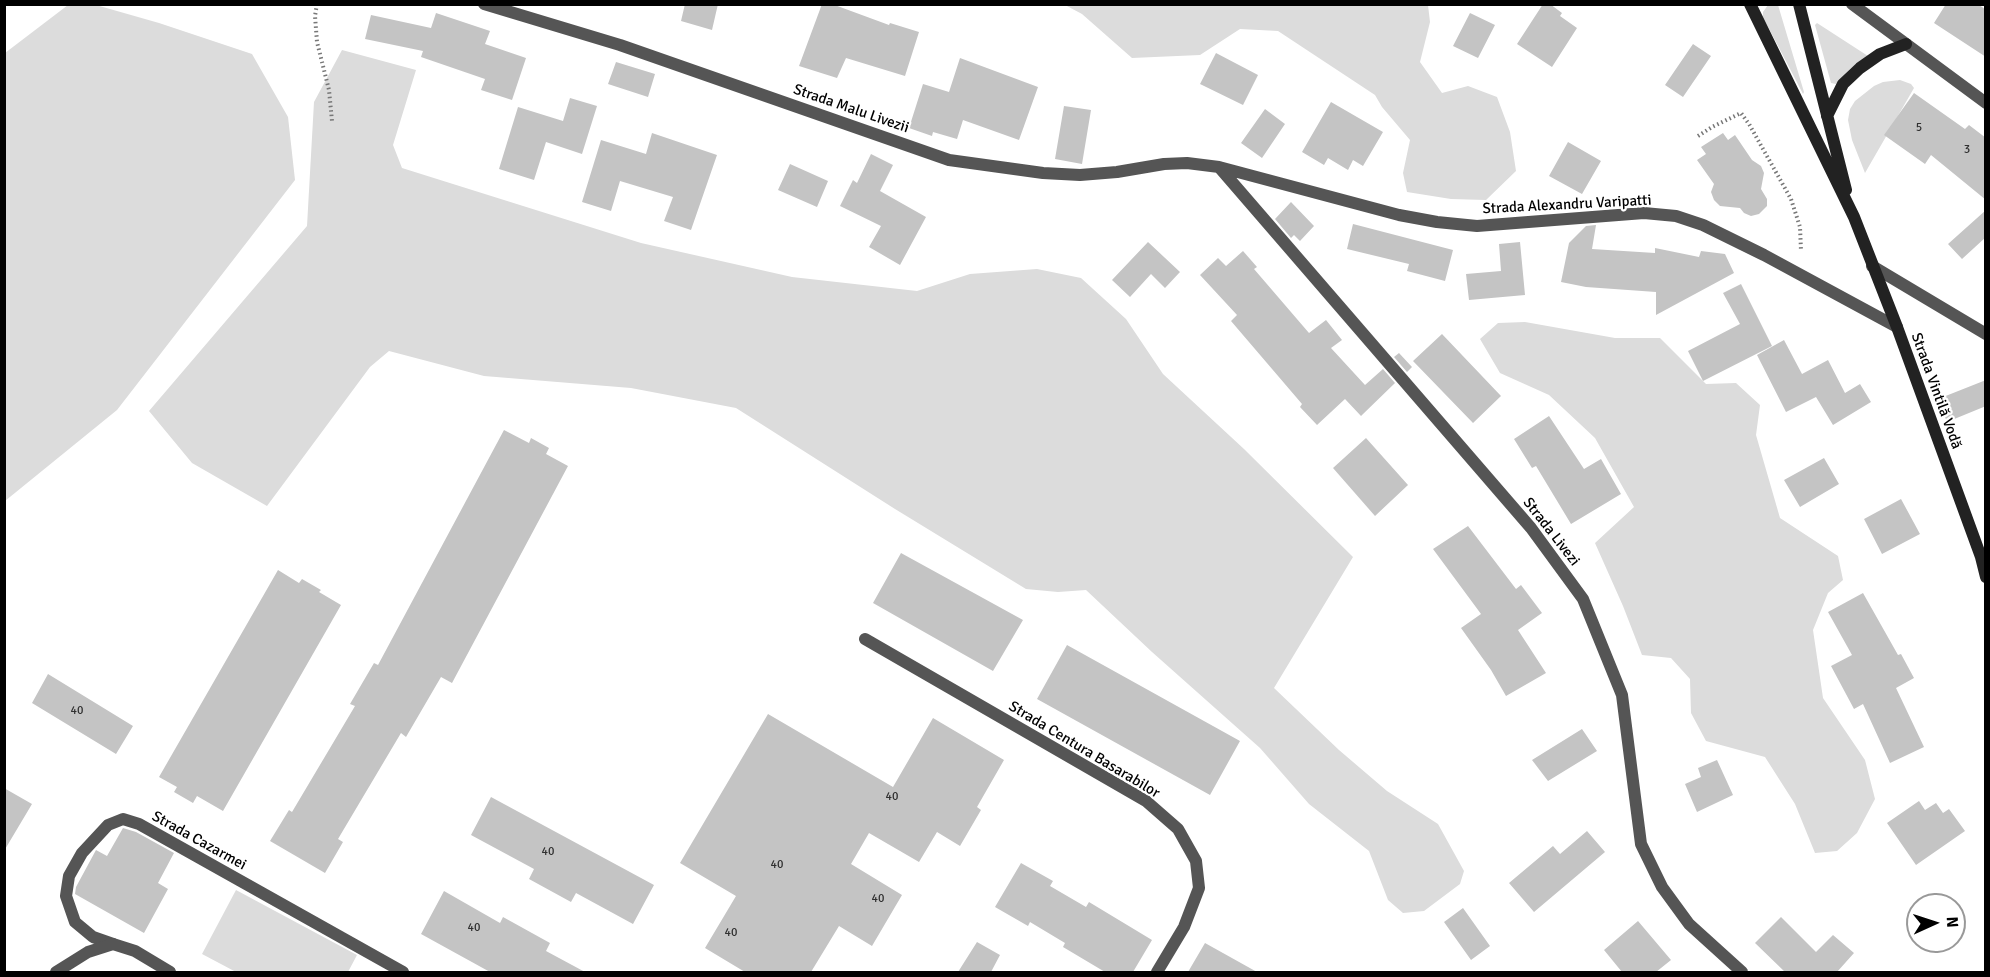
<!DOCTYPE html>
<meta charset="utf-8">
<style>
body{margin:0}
#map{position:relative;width:1990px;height:977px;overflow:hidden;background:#fff;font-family:Signika,sans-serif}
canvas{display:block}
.frame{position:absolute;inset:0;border:6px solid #000;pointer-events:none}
.north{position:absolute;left:1906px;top:893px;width:60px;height:60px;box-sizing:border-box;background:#fff;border:2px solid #999;border-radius:50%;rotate:87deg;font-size:16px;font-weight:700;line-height:24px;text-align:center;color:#000}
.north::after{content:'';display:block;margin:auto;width:21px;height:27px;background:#000;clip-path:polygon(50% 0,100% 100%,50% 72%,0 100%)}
</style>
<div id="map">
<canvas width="1990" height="977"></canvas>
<div class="frame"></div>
<div class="north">N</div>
</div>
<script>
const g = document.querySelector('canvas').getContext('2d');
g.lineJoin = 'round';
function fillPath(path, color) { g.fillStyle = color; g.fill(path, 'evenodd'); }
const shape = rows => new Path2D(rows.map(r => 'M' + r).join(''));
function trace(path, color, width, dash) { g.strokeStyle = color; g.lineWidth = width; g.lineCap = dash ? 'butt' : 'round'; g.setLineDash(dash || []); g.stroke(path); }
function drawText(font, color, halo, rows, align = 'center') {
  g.font = font + ' Signika,sans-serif'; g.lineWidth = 4.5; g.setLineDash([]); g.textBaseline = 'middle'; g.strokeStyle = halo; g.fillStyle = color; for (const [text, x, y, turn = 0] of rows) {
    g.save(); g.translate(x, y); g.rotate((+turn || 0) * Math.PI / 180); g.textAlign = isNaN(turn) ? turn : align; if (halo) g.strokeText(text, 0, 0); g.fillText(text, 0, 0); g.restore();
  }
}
const green = shape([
 [96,5,159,23,252,54,288,117,295,180,117,410,5,501,5,53,68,5],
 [1065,5,1428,5,1430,22,1420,62,1442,93,1468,86,1497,97,1510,132,1516,171,1486,200,1451,199,1407,192,1403,173,1410,140,1382,107,1375,95,1278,31,1240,29,1200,55,1132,58,1082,14],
 [1768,5,1778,5,1804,92,1803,94,1763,17,1763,12],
 [1817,23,1868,56,1850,69,1836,84,1831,83,1815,25],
 [342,50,416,70,393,145,402,168,641,243,792,277,917,291,970,274,1037,269,1081,278,1126,319,1163,374,1244,449,1353,557,1274,688,1339,750,1387,791,1438,824,1464,871,1460,884,1424,911,1403,913,1388,900,1369,851,1309,804,1260,748,1152,652,1086,590,1058,592,1026,589,895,509,736,408,631,388,484,376,389,351,370,367,267,506,192,463,149,411,307,226,314,102],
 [1900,80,1911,84,1914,88,1865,173,1852,140,1848,120,1850,109,1855,101,1874,86,1883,82],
 [1525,322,1615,338,1660,338,1706,384,1736,383,1760,405,1756,435,1780,518,1838,556,1843,580,1828,593,1813,630,1823,698,1865,760,1875,799,1857,833,1837,851,1815,853,1795,804,1765,757,1706,741,1691,713,1690,679,1671,658,1642,655,1623,606,1595,543,1634,507,1595,438,1549,395,1500,373,1480,339,1498,323],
 [236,890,357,955,348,972,236,972,202,954]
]);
const building = shape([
 [685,4,718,4,712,30,681,21],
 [822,4,832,4,889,25,890,23,919,32,905,76,846,58,837,78,799,66],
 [1543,4,1550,4,1562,13,1560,16,1577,28,1552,67,1517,44],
 [1946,4,1978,4,1986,10,1986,57,1934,23],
 [436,13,490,31,485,44,526,58,512,100,481,90,485,79,421,57,423,51,365,39,371,15,431,28],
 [1470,13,1495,25,1478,58,1453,46],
 [1693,44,1711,56,1683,97,1665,85],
 [1216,53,1258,75,1243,105,1200,84],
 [960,58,1038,87,1019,140,963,120,957,139,933,132,932,136,909,128,923,84,949,92],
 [616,62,655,74,648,97,608,84],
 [1914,93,1965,129,1969,125,1986,138,1986,200,1931,155,1925,164,1884,135],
 [570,98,597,106,582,154,546,142,534,180,499,169,518,107,563,121],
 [1331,102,1383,132,1363,166,1353,160,1348,170,1328,158,1324,165,1302,152],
 [1064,106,1091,110,1082,164,1055,159],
 [1265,109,1285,124,1262,158,1241,143],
 [652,133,717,155,691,230,664,221,673,197,620,181,611,211,582,202,601,140,646,154],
 [1723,133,1728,140,1735,135,1752,160,1761,166,1764,173,1761,189,1767,199,1767,206,1759,214,1751,216,1744,213,1740,208,1720,206,1714,200,1711,192,1714,184,1697,160,1706,154,1701,147],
 [1568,142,1601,161,1582,194,1549,176],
 [871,154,893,165,880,191,926,217,900,265,869,247,881,226,840,206,853,180,857,183],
 [790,164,828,181,817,207,778,190],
 [1291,202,1314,226,1300,241,1294,235,1291,238,1275,219],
 [1986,210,1986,237,1962,259,1948,244],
 [1353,224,1453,250,1445,281,1407,271,1409,264,1347,249],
 [1596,225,1592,249,1655,253,1655,248,1699,257,1701,251,1725,254,1734,273,1656,315,1656,292,1586,287,1561,282,1569,243,1586,226],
 [1148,242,1180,272,1165,288,1151,274,1130,297,1112,280],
 [1520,242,1525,295,1469,300,1466,274,1501,271,1499,244],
 [1243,251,1257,267,1254,269,1309,333,1326,320,1342,340,1331,348,1365,385,1383,369,1395,383,1361,416,1345,399,1317,425,1300,407,1302,404,1231,321,1237,315,1200,275,1218,258,1226,266],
 [1741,284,1772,346,1703,381,1688,351,1740,324,1723,293],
 [1442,334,1501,396,1473,423,1413,361],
 [1784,340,1802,374,1828,360,1845,393,1860,384,1871,402,1833,425,1816,397,1786,412,1757,355],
 [1399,353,1412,367,1407,372,1394,357],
 [1986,380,1986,406,1947,422,1938,399],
 [1549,416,1584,469,1601,459,1621,494,1571,524,1536,466,1532,468,1514,439],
 [504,430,529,443,531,438,549,448,546,454,568,466,452,683,441,677,406,737,401,733,338,839,343,842,325,873,270,841,289,810,292,812,355,706,350,704,374,663,378,665],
 [1366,438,1408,485,1375,516,1333,468],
 [1824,458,1839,484,1800,507,1784,480],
 [1901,499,1920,534,1882,554,1864,519],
 [1468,526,1516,589,1521,585,1542,613,1518,630,1546,673,1506,696,1491,670,1461,628,1481,614,1433,549],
 [901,553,1023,620,993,671,873,603],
 [278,570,299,583,302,579,321,590,319,592,341,605,223,811,197,796,193,803,174,792,177,787,159,777],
 [1863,593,1898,655,1901,654,1914,678,1896,688,1924,747,1890,763,1863,704,1854,709,1831,666,1852,655,1828,612],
 [1067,645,1240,741,1210,795,1037,699],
 [48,674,133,726,116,754,32,703],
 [768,714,893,787,933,718,1004,760,977,807,981,810,960,846,937,832,919,862,869,833,851,864,902,895,872,946,839,926,811,972,745,972,705,948,736,896,680,863],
 [1582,729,1597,751,1548,781,1532,760],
 [1717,760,1733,795,1697,812,1685,784,1701,777,1698,768],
 [4,788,32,804,4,851],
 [491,797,654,885,633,924,576,893,571,902,529,879,534,869,471,835],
 [1919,801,1925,810,1936,803,1943,813,1949,809,1965,831,1916,865,1887,823],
 [123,828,136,832,174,853,158,883,168,889,144,933,75,894,76,887,96,850,107,856],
 [1587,831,1605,852,1534,912,1509,883,1553,846,1560,854],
 [1021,863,1053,881,1050,886,1086,907,1089,902,1152,940,1133,972,1105,972,1063,947,1065,943,1030,922,1028,926,995,907],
 [444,891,500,923,503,917,550,943,546,951,585,972,490,972,421,934],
 [1463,908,1490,946,1471,960,1444,922],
 [1781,917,1816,952,1833,935,1854,953,1837,972,1785,972,1755,943],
 [1638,921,1671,960,1656,972,1622,972,1604,950],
 [977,942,1000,955,991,972,958,972],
 [1205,943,1257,972,1188,972]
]);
const path = shape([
 [317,4,315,16,317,42,329,90,332,121],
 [1698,136,1712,127,1741,113,1749,124,1791,199,1800,227,1801,251]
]);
const lane = shape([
 [1872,266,1986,334],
 [865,639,1146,801,1178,829,1196,861,1199,888,1184,927,1157,972],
 [113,944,93,937,75,922,66,896,69,876,82,853,108,825,123,819,139,824,403,972]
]);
const street = shape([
 [484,4,620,45,949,160,1043,173,1080,175,1117,172,1164,164,1187,163,1219,167,1399,215,1437,222,1477,226,1644,213,1676,216,1703,225,1764,255,1897,327],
 [1852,4,1986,103],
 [1219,167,1531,528,1583,599,1622,695,1641,844,1662,887,1689,924,1742,972],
 [56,972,88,952,113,944,135,951,170,972]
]);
const secondary = shape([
 [1750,4,1854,217,1897,327,1981,557,1986,577],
 [1799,4,1846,190],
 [1827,116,1843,84,1860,68,1880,54,1906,44]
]);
const numberNames = [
 ["5",1919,128],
 ["3",1967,150],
 ["40",77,711],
 ["40",892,797],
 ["40",548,852],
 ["40",777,865],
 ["40",878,899],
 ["40",474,928],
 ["40",731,933]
];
const streetNames = [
 ["Strada Malu Livezii",851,109,19],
 ["Strada Alexandru Varipatti",1567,205,-3],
 ["Strada Vintilă Vodă",1936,391,70],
 ["Strada Livezi",1551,532,52],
 ["Strada Centura Basarabilor",1084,750,31],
 ["Strada Cazarmei",199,841,29]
];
fillPath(green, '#dcdcdc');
fillPath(building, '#c4c4c4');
trace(path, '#777', 4, [1.5, 3]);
trace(lane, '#555', 12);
trace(street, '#555', 12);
trace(secondary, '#222', 12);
drawText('12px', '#313131', null, numberNames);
drawText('15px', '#000', '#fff', streetNames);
</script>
